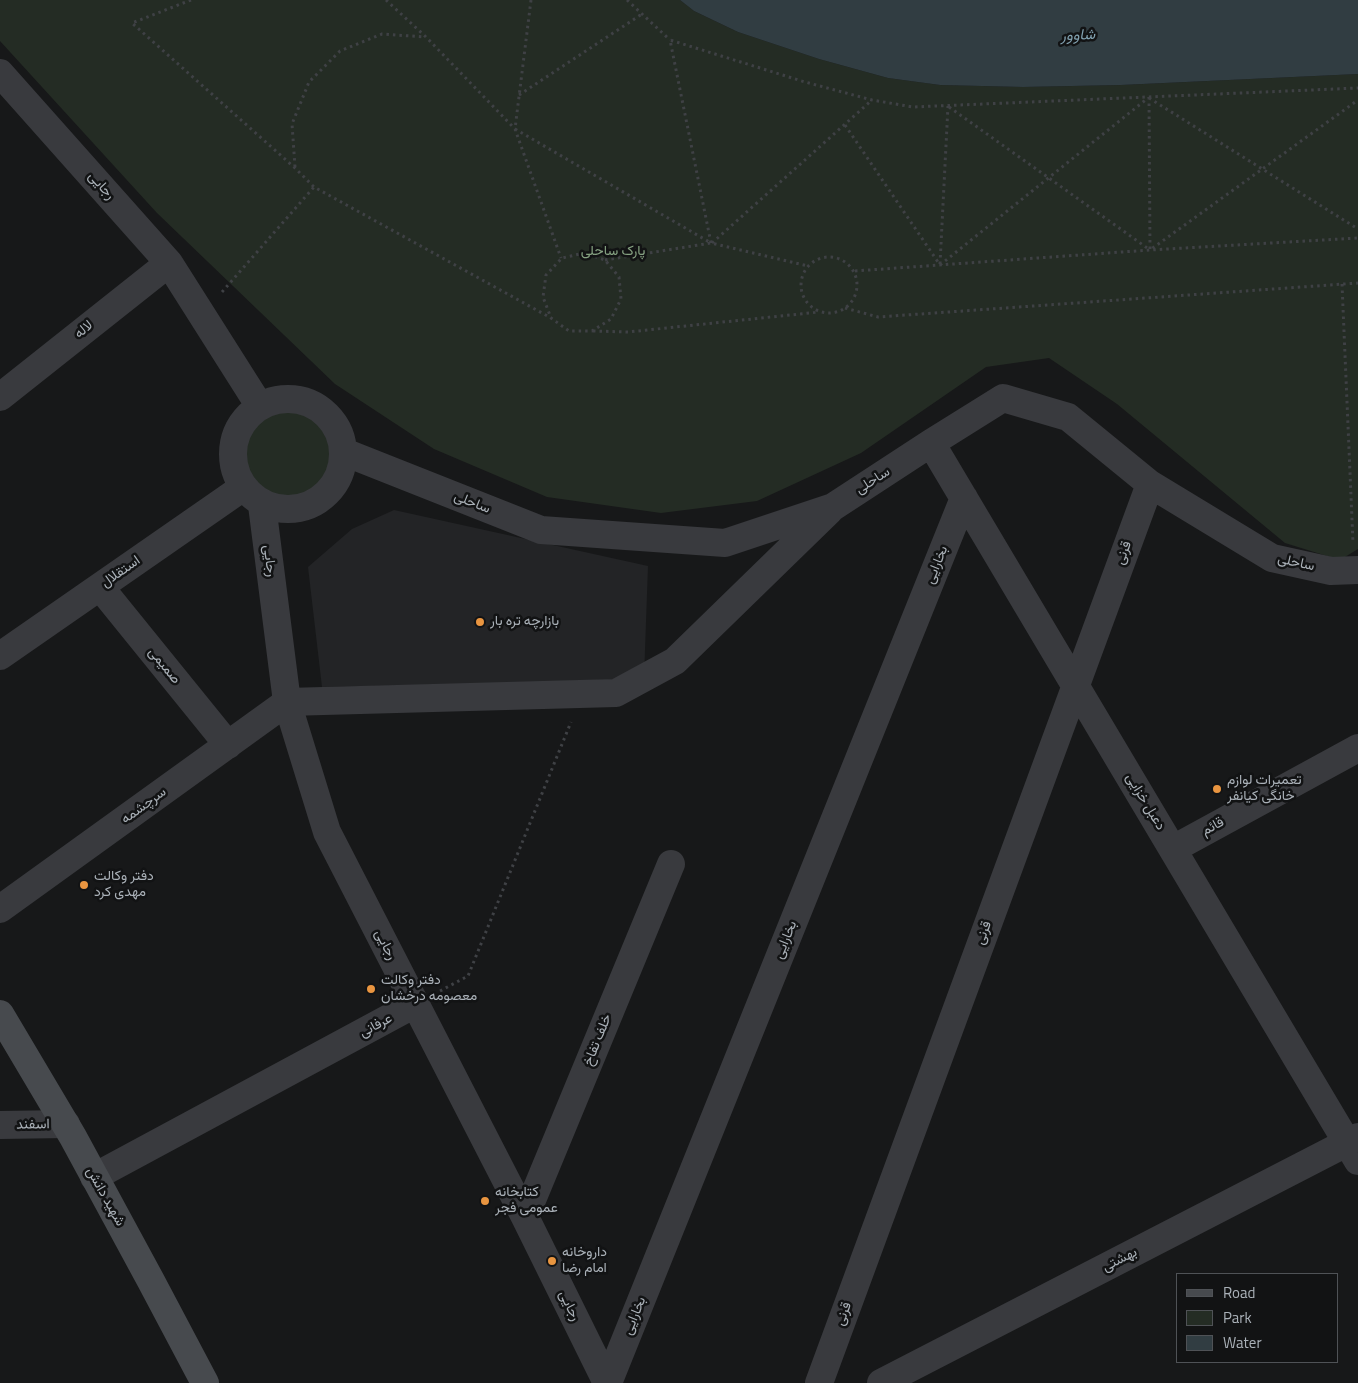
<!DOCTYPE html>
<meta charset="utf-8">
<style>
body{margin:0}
#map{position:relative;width:1358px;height:1383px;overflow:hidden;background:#171819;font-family:"Titillium Web",sans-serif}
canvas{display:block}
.legend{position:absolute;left:1176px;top:1273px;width:162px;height:90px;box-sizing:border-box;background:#121314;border:1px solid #4f5256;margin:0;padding:6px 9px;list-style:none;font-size:15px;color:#aab1b8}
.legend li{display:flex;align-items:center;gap:10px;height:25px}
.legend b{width:25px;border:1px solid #4f5256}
</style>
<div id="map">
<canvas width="1358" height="1383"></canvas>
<ul class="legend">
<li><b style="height:6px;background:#474a4e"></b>Road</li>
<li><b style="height:14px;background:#242c24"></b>Park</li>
<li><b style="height:14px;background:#313d42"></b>Water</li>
</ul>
</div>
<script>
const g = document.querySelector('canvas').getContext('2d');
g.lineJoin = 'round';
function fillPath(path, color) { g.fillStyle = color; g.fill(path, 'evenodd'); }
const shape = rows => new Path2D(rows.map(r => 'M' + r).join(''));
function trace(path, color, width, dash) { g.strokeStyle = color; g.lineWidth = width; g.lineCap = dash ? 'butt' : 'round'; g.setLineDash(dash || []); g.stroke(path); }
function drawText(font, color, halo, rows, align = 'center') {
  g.font = font + ' "Titillium Web",Vazirmatn,sans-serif'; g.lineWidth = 5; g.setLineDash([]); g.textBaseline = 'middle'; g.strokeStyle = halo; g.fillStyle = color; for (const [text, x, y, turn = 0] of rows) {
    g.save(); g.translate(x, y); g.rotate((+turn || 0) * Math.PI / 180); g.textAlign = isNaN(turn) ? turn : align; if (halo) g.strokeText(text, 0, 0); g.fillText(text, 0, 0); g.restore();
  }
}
const built = shape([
 [394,510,648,566,644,678,520,683,322,687,308,567,352,529]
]);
const green = shape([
 [0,0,680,0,694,11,738,32,819,59,888,78,940,85,1023,87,1121,85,1358,74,1358,549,1340,560,1285,543,1117,404,1049,358,986,367,861,453,757,501,661,513,547,497,434,449,335,384,157,213,0,41],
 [287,402,314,408,333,426,341,453,335,478,318,498,293,507,264,502,245,484,236,457,242,429,262,410]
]);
const water = shape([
 [680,0,1358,0,1358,74,1121,85,1023,87,940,85,888,78,819,59,738,32,694,11]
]);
const path = shape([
 [191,0,132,23,295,168,314,187,551,318,569,331,592,331,611,319,621,299,619,277,605,260,584,253,562,258,546,275,543,297,551,318],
 [386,0,426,37,515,129,561,258],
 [531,0,515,129,711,243],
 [627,0,670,40],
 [519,95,642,14],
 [1149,97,1150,250,1358,100],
 [1149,98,1358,229],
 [949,107,1150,250],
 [845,125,940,265],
 [295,167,292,124,309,82,340,51,382,34,425,37],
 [711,243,670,40,805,82,872,100,913,107,1358,88],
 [712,243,872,100],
 '801 285a28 28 0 1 1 56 0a28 28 0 1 1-56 0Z',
 [605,260,711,243,808,266],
 [940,264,948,106],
 [940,265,1148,98],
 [855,271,1150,250,1358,238],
 [1342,284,1353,543],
 [222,292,314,187],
 [845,308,878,317,1358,283],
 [593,331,628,332,819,312],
 [440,991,468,976,571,722]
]);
const street = shape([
 [0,73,169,263,259,405],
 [0,397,169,263],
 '233 454a55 55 0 1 1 110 0a55 55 0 1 1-110 0Z',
 [931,443,1358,1161],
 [344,452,541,530,725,543,833,507,931,443,1003,398,1068,417,1150,484,1272,558,1331,571,1358,570],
 [262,505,287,702,327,832,525,1217,607,1383],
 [100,587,228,745],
 [0,656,242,488],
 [287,702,616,693,675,661,829,511],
 [1173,849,1358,748],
 [0,909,287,702],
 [0,1125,66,1124],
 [94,1177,415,1004],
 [525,1217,671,864],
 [608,1383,964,498],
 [819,1383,1150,484],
 [881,1383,1358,1137]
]);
const secondary = shape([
 [0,1014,73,1137,151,1281,205,1383]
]);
const markers = [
 [480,622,5,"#e99540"],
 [1217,789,5,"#e99540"],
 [84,885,5,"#e99540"],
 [371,989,5,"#e99540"],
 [485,1201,5,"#e99540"],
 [552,1261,5,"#e99540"]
];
const streetNames = [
 ["رجایی",101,186,48],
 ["لاله",84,330,-39],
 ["ساحلی",873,481,-33],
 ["ساحلی",472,503,22],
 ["قرنی",1124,553,-70],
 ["رجایی",269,561,83],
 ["ساحلی",1296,563,13],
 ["بخارایی",937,565,-68],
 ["استقلال",121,572,-35],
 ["صمیمی",164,666,51],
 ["دعبل خزایی",1145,802,59],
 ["سرچشمه",144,806,-36],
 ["قائم",1213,827,-29],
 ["قرنی",984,933,-70],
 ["بخارایی",786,940,-68],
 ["رجایی",385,945,63],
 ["عرفانی",376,1026,-28],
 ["خلف تفاخ",598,1040,-68],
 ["اسفند",33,1125,-1],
 ["شهید دانش",105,1197,61],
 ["بهشتی",1120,1260,-27],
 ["رجایی",569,1306,64],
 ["قرنی",844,1314,-70],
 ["بخارایی",635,1316,-68]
];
const parkNames = [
 ["پارک ساحلی",613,252]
];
const poiNames = [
 ["بازارچه تره بار",490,622],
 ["تعمیرات لوازم",1227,781],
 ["خانگی کیانفر",1227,797],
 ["دفتر وکالت",94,877],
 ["مهدی کرد",94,893],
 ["دفتر وکالت",381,981],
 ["معصومه درخشان",381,997],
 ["کتابخانه",495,1193],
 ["عمومی فجر",495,1209],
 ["داروخانه",562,1253],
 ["امام رضا",562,1269]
];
const waterNames = [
 ["شاوور",1078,36,-3]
];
fillPath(built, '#232426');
fillPath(green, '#242c24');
fillPath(water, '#313d42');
trace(path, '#3f4145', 3, [2.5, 4]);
trace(street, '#393a3e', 28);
trace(secondary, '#474a4e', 28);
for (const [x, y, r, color] of markers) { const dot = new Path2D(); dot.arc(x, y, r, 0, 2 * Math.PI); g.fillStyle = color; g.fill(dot); trace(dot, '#121314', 2); }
drawText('14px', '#aab1b8', '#121314', streetNames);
drawText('14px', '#86a282', '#121314', parkNames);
drawText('14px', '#aab1b8', '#121314', poiNames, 'left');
drawText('italic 15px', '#83a3b2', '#121314', waterNames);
</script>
